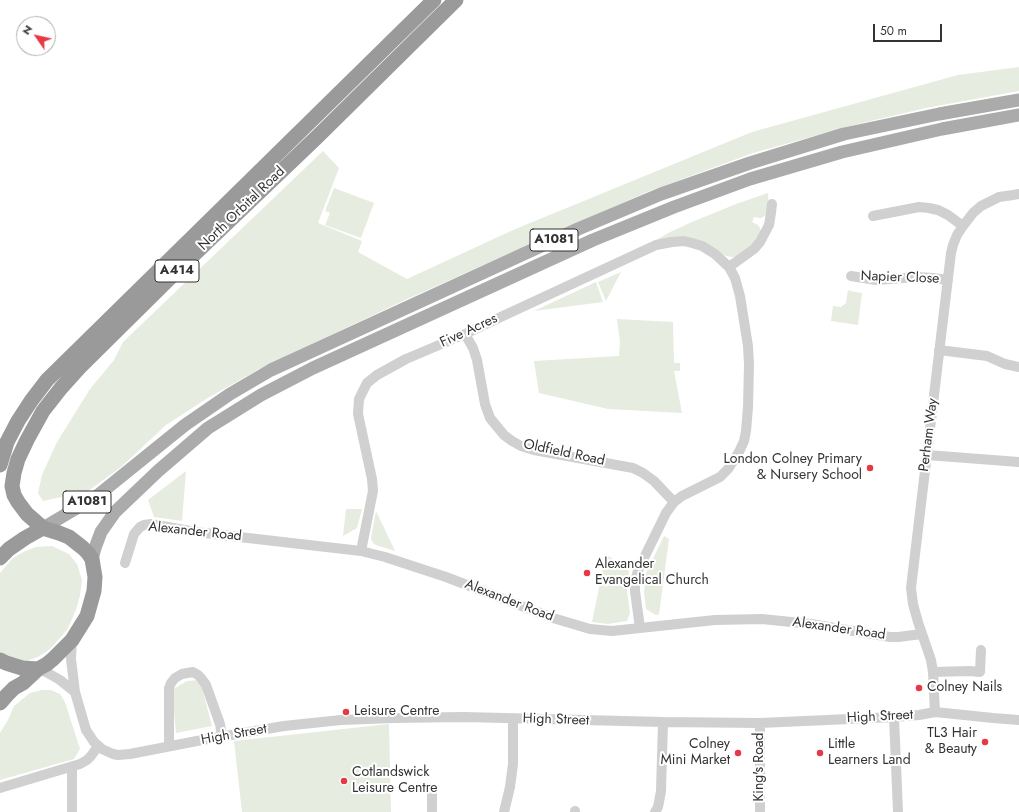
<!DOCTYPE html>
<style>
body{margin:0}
#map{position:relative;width:1019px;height:812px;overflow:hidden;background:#fff;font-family:Jost,sans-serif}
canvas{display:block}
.north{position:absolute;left:16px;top:16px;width:40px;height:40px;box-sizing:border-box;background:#fff;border:1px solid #adadad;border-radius:50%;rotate:304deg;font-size:11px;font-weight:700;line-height:16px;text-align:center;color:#333}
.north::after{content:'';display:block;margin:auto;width:14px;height:18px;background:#e63946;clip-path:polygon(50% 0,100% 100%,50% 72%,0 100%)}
.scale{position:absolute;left:873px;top:24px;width:69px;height:18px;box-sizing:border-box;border:2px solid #333;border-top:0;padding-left:5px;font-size:12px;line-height:14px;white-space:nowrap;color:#333;-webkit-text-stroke:3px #fff;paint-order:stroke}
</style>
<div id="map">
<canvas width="1019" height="812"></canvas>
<div class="north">N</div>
<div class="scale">50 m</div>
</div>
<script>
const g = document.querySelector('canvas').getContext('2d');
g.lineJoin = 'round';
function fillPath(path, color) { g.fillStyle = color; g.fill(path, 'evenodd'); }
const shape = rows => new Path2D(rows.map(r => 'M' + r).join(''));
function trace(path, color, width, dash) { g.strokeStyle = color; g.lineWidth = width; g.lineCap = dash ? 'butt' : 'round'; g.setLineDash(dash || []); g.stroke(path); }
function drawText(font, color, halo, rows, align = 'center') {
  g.font = font + ' Jost,sans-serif'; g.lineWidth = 4; g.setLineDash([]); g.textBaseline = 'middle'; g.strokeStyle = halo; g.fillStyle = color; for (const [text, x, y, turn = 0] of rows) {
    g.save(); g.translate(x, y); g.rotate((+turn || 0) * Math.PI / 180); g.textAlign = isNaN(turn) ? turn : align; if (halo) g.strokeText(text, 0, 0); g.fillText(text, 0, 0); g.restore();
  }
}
const green = shape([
 [1019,67,1019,91,926,108,858,124,753,153,647,192,405,300,259,369,206,399,166,425,121,467,88,491,43,501,38,493,42,475,57,442,90,389,114,360,123,342,323,151,339,168,318,223,362,241,358,252,407,279,513,230,752,132,958,75],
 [334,188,374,203,361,238,325,225,330,213,325,211],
 [768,193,769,210,767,214,763,217,761,218,754,217,752,222,758,225,760,228,761,233,760,237,739,256,732,257,726,256,714,249,655,241,668,233,692,222,736,204],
 [621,272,606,301,598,282],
 [596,282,603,302,534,311],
 [848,290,850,291,862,293,858,325,831,321,833,306,841,307,846,303],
 [617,319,673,322,674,363,680,363,680,371,674,371,682,413,608,409,539,393,534,361,619,356,620,342],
 [186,471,182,521,154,517,148,500],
 [346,509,362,509,357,528,343,536],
 [376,511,395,551,379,546,374,544,372,541,371,538],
 [664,536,669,539,659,614,656,615,646,609,644,593,646,573],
 [52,546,69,554,77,564,82,580,80,595,76,610,67,630,50,649,38,657,24,662,0,653,0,573,12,559,23,552,36,547],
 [606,554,629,571,627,591,630,613,627,621,608,624,592,622],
 [200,680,212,726,176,733,172,690,187,681],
 [42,690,51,690,60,694,65,702,80,749,74,759,0,780,0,733,8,720,14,706,30,693],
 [389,724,391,812,242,812,234,741]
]);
const minor = shape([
 [873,216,919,207,929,208,938,210,948,215,963,226],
 [729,267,754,249,760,242,769,225,771,213,772,204],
 [851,276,876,280,917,277,933,278,948,280],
 [465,334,473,348,477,360,485,404,490,418,504,435,512,441,521,446,534,450,633,468,643,473,654,481,674,502],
 [939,350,987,356,1005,364,1019,367],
 [927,455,1019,462],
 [361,551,373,491,372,479,358,414,359,399,367,383,377,375,406,359,465,334,505,315,656,245,672,242,684,241,692,243,702,246,715,254,729,267,735,278,740,296,748,346,749,364,748,407,746,431,744,441,739,452,728,469,720,477,682,496,674,502,666,513,643,560,638,571,635,581,635,591,640,628],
 [125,563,134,534,140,527,144,525,151,524,196,532,361,551,385,557,446,577,553,618,590,629,612,631,640,628,715,620,762,619,811,624,890,637,898,637,922,634],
 [72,640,71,659,75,692,86,730,94,742,102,749,113,754,118,755,130,754,202,740,284,726,341,720,394,718,464,717,663,722,760,723,894,717,919,715,935,712,993,718,1019,720],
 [38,669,46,672,60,680,75,692],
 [933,672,970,671,980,672,981,650],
 [935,712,933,672,931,660,918,622,913,604,911,588,951,253,953,245,957,235,963,226,973,213,981,206,999,197,1013,195,1019,194],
 [894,717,898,812],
 [169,746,169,688,171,683,175,678,182,674,187,673,193,672,198,675,201,678,206,685,220,724,222,736],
 [0,788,80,764,87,760,91,756,98,746],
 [72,812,72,767],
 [432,812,432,790],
 [504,812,510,787,513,764,513,719],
 [575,812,575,811],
 [655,812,658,807,661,791,663,722],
 [760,812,760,723]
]);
const major = shape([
 [43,528,97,496,185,425,230,394,271,370,578,229,661,194,750,163,844,134,939,114,1019,100],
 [92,559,95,548,101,532,115,512,158,471,208,428,261,395,313,368,593,240,674,207,750,179,842,152,942,129,1019,115]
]);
const highway = shape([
 [0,465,7,442,18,421,31,401,47,380,434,0],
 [43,528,27,514,18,502,14,495,12,486,14,473,18,459,27,440,43,411,61,388,79,368,181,267,317,137,456,0],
 [0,558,9,549,25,538,43,528,59,533,69,537,83,548,88,553,92,559,95,577,94,591,87,616,72,640,53,659,47,664,38,669,22,668,6,663,0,660],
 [0,703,7,695,14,688,23,683,38,669]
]);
const markers = [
 [870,468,4,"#e63946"],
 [587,573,4,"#e63946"],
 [919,688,4,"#e63946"],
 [346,712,4,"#e63946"],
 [985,742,4,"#e63946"],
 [738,753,4,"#e63946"],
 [820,753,4,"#e63946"],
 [344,781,4,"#e63946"]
];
const shields = [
 [554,240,48],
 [177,271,44],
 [87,502,48]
];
const shieldNames = [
 ["A1081",554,240],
 ["A414",177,271],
 ["A1081",87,502]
];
const streetNames = [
 ["North Orbital Road",242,209,-44],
 ["Napier Close",900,278,2],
 ["Five Acres",469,331,-25],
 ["Perham Way",929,435,-83],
 ["Oldfield Road",564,453,12],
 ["Alexander Road",195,532,6],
 ["Alexander Road",509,601,21],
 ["Alexander Road",839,629,8],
 ["High Street",880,717,-3],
 ["High Street",556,720,2],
 ["High Street",234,735,-10],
 ["King's Road",760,767,-90]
];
const poiNames = [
 ["London Colney Primary",862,460,"right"],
 ["& Nursery School",862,476,"right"],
 ["Alexander",595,565],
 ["Evangelical Church",595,581],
 ["Colney Nails",927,688],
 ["Leisure Centre",354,712],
 ["TL3 Hair",977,734,"right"],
 ["& Beauty",977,750,"right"],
 ["Colney",730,745,"right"],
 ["Mini Market",730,761,"right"],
 ["Little",828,745],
 ["Learners Land",828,761],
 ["Cotlandswick",352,773],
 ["Leisure Centre",352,789]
];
fillPath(green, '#e6ecdf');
trace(minor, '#d0d0d0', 10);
trace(major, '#ababab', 13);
trace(highway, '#9a9a9a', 15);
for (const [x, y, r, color] of markers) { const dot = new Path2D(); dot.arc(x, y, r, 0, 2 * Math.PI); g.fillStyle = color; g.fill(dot); trace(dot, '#fff', 1.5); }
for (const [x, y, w] of shields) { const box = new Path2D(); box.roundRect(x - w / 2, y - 11, w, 22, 3); g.fillStyle = '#fff'; g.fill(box); trace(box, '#333', 1); }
drawText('bold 13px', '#333', null, shieldNames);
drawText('14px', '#333', '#fff', streetNames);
drawText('14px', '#333', '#fff', poiNames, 'left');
</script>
